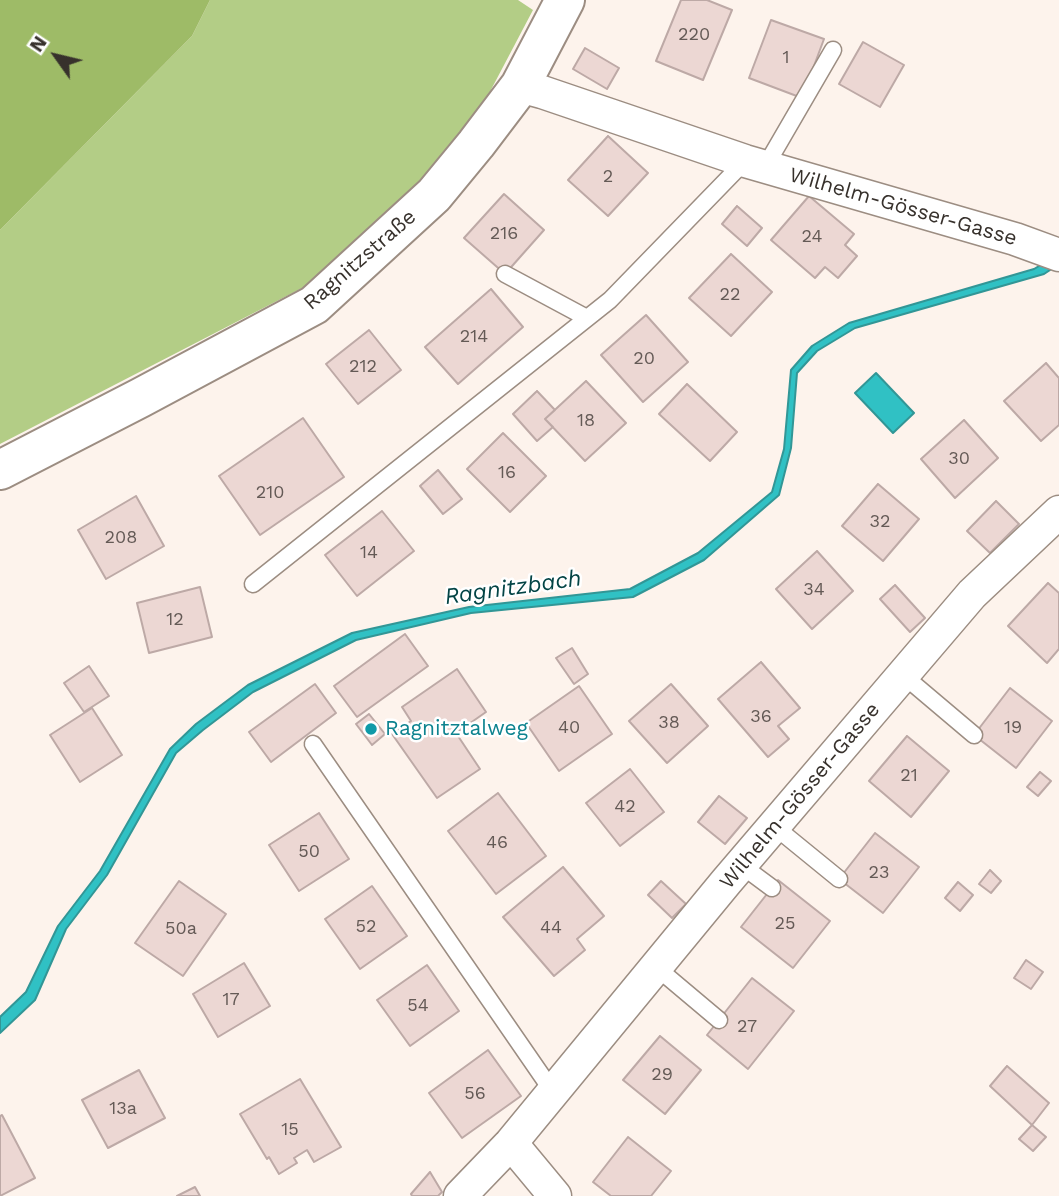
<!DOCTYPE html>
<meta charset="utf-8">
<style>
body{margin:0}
#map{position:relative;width:1059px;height:1196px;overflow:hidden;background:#fdf3ec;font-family:"Work Sans",sans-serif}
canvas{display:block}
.north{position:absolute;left:21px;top:21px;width:70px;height:70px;-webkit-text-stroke:5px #fff;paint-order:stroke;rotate:304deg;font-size:19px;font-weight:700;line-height:28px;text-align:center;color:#37312c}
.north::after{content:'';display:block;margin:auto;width:24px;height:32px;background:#37312c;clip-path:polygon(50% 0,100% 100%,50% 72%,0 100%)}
</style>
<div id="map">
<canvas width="1059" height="1196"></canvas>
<div class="north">N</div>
</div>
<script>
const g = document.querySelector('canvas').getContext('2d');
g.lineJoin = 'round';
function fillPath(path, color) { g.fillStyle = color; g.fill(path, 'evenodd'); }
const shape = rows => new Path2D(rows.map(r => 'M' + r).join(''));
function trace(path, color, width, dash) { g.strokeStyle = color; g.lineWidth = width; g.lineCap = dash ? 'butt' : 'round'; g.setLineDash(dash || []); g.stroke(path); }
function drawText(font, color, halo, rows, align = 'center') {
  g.font = font + ' "Work Sans",sans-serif'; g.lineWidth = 5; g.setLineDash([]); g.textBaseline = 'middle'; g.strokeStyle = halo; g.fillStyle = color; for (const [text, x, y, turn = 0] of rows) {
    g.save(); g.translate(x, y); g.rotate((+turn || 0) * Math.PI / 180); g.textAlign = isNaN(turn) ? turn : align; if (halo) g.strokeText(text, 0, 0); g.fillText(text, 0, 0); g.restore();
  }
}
const green = shape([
 [210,0,518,0,533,10,464,141,306,286,0,444,0,230,192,36]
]);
const forest = shape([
 [0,0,210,0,192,36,0,230]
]);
const water = shape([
 [1059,254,1059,264,1044,274,855,328,817,351,797,373,791,448,779,495,704,560,633,597,471,613,356,640,253,692,203,730,176,753,107,875,66,929,35,1000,0,1033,0,1017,26,992,58,926,100,871,170,749,196,724,248,685,352,633,469,607,630,589,698,553,772,492,784,449,791,370,812,346,849,323,1034,269,1059,254],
 [876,373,914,413,893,433,855,393,876,373]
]);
const building = shape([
 [681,0,707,0,732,10,703,80,656,61,681,0],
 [771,20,824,39,802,98,749,78,771,20],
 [863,42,904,65,880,107,839,84,863,42],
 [585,48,619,68,607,89,573,69,585,48],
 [608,136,648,173,608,216,568,180,608,136],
 [504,194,544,230,505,274,464,238,504,194],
 [809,196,854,234,845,245,857,256,838,278,825,267,815,278,771,240,809,196],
 [737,206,762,228,747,246,722,224,737,206],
 [731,254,772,292,731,336,689,298,731,254],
 [491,289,523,327,458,384,425,347,491,289],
 [646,315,688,362,643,402,601,355,646,315],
 [369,330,401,370,358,404,326,364,369,330],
 [1046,363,1059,378,1059,425,1041,441,1004,401,1046,363],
 [586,381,626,423,585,461,545,419,586,381],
 [687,384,737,432,710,461,659,414,687,384],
 [537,391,555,410,545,419,553,427,537,441,513,414,537,391],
 [303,418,344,477,260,535,219,476,303,418],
 [964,420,998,458,955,498,921,459,964,420],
 [503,433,546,476,510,512,467,469,503,433],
 [438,470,462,499,443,514,420,486,438,470],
 [878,484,919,519,883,561,842,526,878,484],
 [136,496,164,546,106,579,78,530,136,496],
 [996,501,1019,524,990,553,967,531,996,501],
 [382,511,414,551,357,596,325,555,382,511],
 [817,551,853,591,812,629,776,589,817,551],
 [1048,583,1059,593,1059,649,1047,663,1008,626,1048,583],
 [895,585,925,618,910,632,880,599,895,585],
 [200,587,212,637,149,653,137,603,200,587],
 [405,634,428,666,357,717,334,686,405,634],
 [572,648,588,674,574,684,556,658,572,648],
 [761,662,800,708,778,726,789,739,768,757,718,699,761,662],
 [89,666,109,696,84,712,64,683,89,666],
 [457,669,486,712,456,733,480,769,437,798,392,734,411,721,402,707,457,669],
 [315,684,336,713,271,762,249,732,315,684],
 [671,684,708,726,667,763,629,721,671,684],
 [579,686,612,734,559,771,526,723,579,686],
 [1010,688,1052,721,1016,768,974,735,1010,688],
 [92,708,122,755,80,782,50,735,92,708],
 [369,714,385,734,372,745,356,724,369,714],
 [907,736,949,771,911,817,869,781,907,736],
 [630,769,664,812,620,846,586,803,630,769],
 [1040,772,1051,781,1038,796,1027,787,1040,772],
 [498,793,546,856,496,894,448,831,498,793],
 [719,796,747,818,725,844,698,822,719,796],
 [319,813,349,859,299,891,269,845,319,813],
 [875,833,919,867,883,913,839,879,875,833],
 [563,867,604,916,577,939,585,950,554,976,503,917,563,867],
 [990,870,1001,881,991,893,979,884,990,870],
 [778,880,830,921,793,968,741,927,778,880],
 [179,881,226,914,183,976,135,943,179,881],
 [661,881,686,904,672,918,648,895,661,881],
 [958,882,973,895,960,911,945,898,958,882],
 [372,886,407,936,360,969,325,919,372,886],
 [1026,960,1043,972,1031,989,1014,978,1026,960],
 [244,963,270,1006,218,1037,193,994,244,963],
 [427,965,459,1011,410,1046,377,1000,427,965],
 [752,978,794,1011,748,1069,707,1035,752,978],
 [660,1036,701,1070,665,1114,623,1080,660,1036],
 [488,1050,521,1096,462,1138,429,1093,488,1050],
 [1007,1066,1049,1103,1032,1125,990,1086,1007,1066],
 [139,1070,165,1118,108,1148,82,1100,139,1070],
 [300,1079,341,1147,314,1162,307,1150,294,1158,297,1163,279,1174,269,1157,267,1159,240,1114,300,1079],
 [2,1115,35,1178,0,1196,0,1116,2,1115],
 [1032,1125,1046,1137,1033,1151,1019,1139,1032,1125],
 [628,1137,671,1171,651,1196,611,1196,593,1182,628,1137],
 [430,1172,442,1192,438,1196,412,1196,411,1194,430,1172],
 [195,1187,200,1196,177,1196,195,1187]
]);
const lane = shape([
 [765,167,833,50],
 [505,274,587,318],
 [253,584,610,300,745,161],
 [903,675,974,735],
 [313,744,553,1092],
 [774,826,839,879],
 [741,865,772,888],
 [656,967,719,1020]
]);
const street = shape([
 [520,86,542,92,745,161,1015,239,1059,255],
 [511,1143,555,1196],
 [460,1196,511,1143,726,882,972,594,1059,512]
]);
const secondary = shape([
 [0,470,140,398,314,305,434,195,476,144,520,86,565,0]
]);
const markers = [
 [371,729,7,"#0f9aa8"]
];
const numberNames = [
 ["220",694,35],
 ["1",786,58],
 ["2",608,177],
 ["216",504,234],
 ["24",812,237],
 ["22",730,295],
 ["214",474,337],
 ["20",644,359],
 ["212",363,367],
 ["18",586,421],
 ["30",959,459],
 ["16",507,473],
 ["210",270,493],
 ["32",880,522],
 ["208",121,538],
 ["14",369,553],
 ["34",814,590],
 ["12",175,620],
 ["36",761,717],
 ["38",669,723],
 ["40",569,728],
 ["19",1013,728],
 ["21",909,776],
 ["42",625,807],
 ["46",497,843],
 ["50",309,852],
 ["23",879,873],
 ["25",785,924],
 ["52",366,927],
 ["44",551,928],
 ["50a",181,929],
 ["17",231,1000],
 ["54",418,1006],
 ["27",747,1027],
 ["29",662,1075],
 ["56",475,1094],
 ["13a",123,1109],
 ["15",290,1130]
];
const streetNames = [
 ["Wilhelm-Gösser-Gasse",903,207,16],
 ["Ragnitzstraße",360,260,-41],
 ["Wilhelm-Gösser-Gasse",800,796,-50]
];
const cultureNames = [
 ["Ragnitztalweg",385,729]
];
const waterNames = [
 ["Ragnitzbach",513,588,-8]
];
fillPath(green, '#b3cd86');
fillPath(forest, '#9ebb67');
fillPath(water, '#30c1c4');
trace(water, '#329696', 2);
fillPath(building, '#ecd7d3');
trace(building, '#bda9a6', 2);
trace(lane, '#9c8d82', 19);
trace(street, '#9c8d82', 35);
trace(secondary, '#9c8d82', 42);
trace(lane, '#fff', 16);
trace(street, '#fff', 32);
trace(secondary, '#fff', 38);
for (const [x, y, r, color] of markers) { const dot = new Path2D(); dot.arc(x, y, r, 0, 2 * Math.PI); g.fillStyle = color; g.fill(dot); trace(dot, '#fff', 2.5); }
drawText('18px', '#645a56', null, numberNames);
drawText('21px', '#37312c', '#fff', streetNames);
drawText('21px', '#0d838f', '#fff', cultureNames, 'left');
drawText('italic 23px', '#034445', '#fff', waterNames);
</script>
